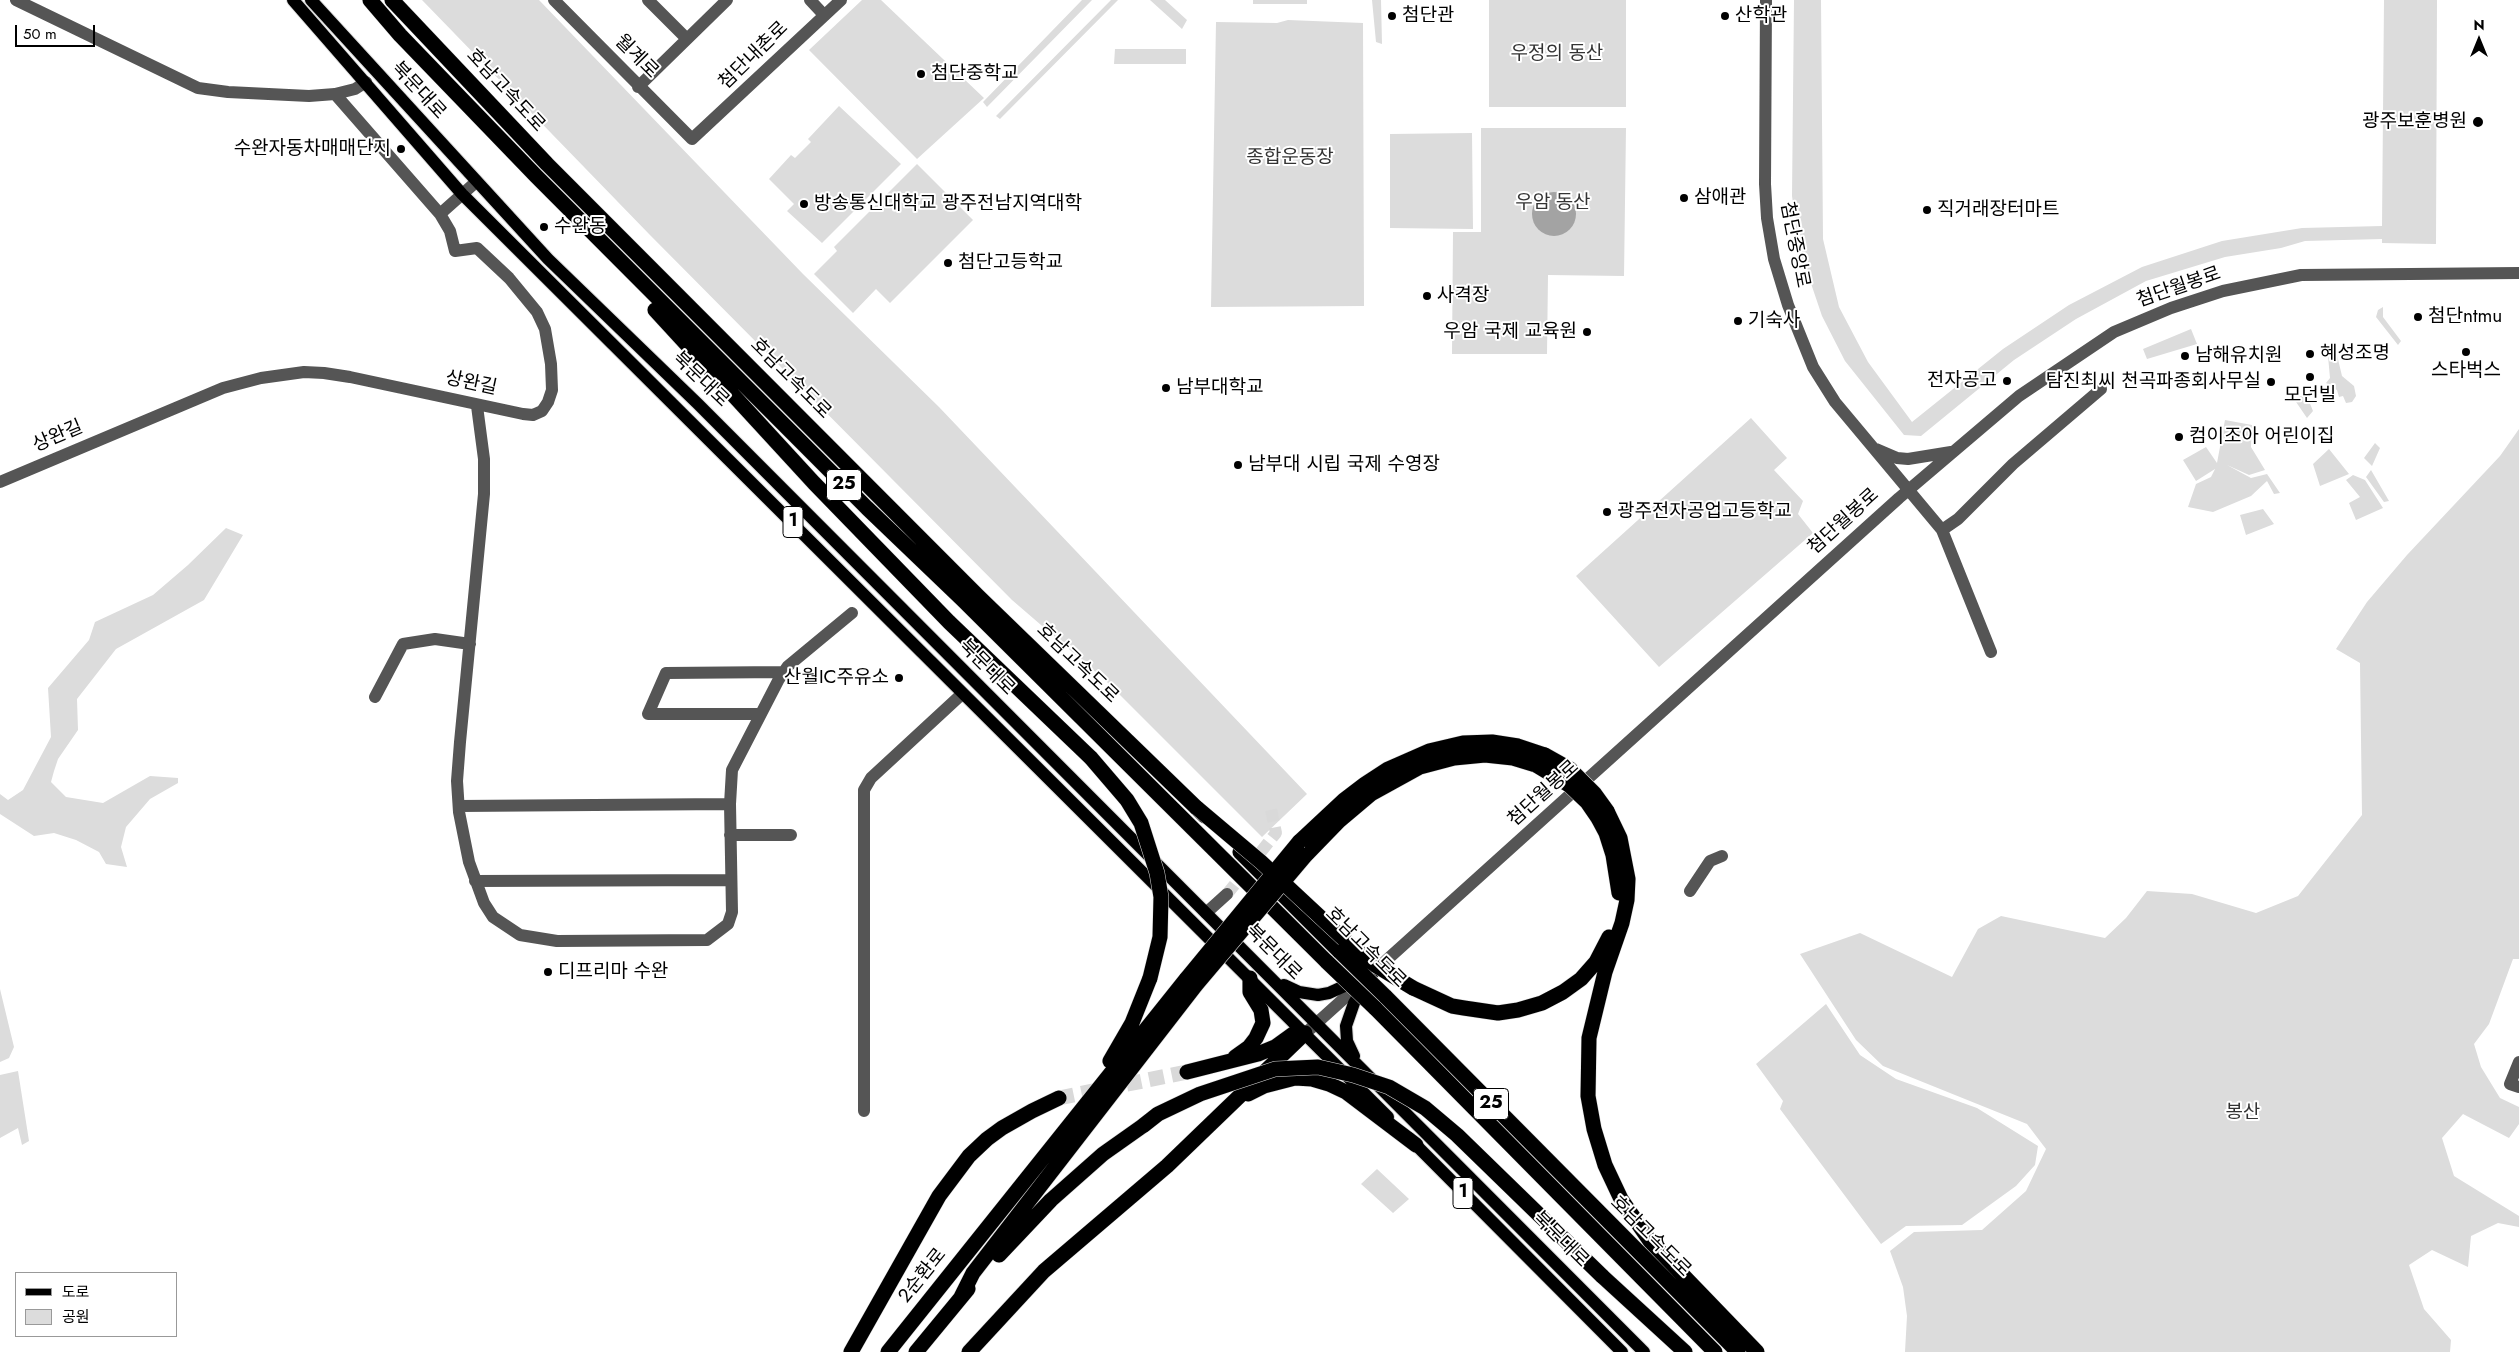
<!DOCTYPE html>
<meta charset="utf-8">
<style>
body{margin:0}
#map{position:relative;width:2519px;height:1352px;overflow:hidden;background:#fff;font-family:Jost,"Noto Sans KR",sans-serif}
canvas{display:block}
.legend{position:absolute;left:15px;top:1272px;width:162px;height:65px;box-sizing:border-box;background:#fff;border:1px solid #999;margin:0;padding:6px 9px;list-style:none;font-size:15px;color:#000}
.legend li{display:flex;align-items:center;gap:10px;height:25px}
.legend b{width:25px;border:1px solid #999}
.north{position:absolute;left:2454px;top:15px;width:50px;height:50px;-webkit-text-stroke:4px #fff;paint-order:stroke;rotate:0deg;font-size:14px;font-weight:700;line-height:20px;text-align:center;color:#000}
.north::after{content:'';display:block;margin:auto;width:18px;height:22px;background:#000;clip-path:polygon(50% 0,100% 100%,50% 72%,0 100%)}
.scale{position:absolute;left:15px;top:25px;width:80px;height:22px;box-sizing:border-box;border:2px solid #000;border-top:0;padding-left:6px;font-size:15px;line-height:18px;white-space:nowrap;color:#000;-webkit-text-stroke:4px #fff;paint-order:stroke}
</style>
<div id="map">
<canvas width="2519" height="1352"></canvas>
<ul class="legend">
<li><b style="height:6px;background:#000"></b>도로</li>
<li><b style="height:14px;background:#dcdcdc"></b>공원</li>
</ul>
<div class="north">N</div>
<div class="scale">50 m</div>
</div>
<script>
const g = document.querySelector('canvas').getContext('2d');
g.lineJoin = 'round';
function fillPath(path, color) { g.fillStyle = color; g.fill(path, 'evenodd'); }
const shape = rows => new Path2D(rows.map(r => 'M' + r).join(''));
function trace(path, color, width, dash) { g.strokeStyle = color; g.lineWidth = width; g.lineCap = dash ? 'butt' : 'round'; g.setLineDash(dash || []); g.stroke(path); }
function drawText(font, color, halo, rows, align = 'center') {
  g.font = font + ' Jost,"Noto Sans KR",sans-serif'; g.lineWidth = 4; g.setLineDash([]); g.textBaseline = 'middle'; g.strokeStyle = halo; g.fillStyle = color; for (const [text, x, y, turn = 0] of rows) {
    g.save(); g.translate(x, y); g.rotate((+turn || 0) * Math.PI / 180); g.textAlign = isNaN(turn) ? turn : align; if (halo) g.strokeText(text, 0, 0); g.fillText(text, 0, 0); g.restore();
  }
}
const green = shape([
 [422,0,539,0,803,274,939,407,1307,794,1262,837,1106,681,1012,600,649,234],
 [862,0,881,0,984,98,917,159,809,50],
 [1082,0,1092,0,987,107,983,102],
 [1111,0,1118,0,1000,119,996,116],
 [1150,0,1165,0,1187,20,1182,29],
 [1253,0,1307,0,1307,4,1253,4],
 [1372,0,1381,0,1382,44,1376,42],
 [1489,0,1626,0,1626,107,1489,107],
 [1794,0,1821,0,1823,239,1839,307,1868,362,1912,422,2003,349,2069,305,2142,267,2222,241,2302,228,2382,226,2384,0,2437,0,2436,244,2382,243,2382,239,2305,241,2281,248,2225,257,2146,281,2076,319,2014,360,1921,436,1904,435,1845,361,1822,316,1799,248,1792,196],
 [1288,20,1363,23,1364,306,1211,307,1216,22,1277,23],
 [1115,49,1186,49,1186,64,1114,64],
 [839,106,901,164,822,243,787,211,794,204,769,179,791,155,795,158,811,142,808,139],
 [1481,128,1626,128,1624,276,1548,275,1547,354,1452,354,1453,232,1481,232],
 [1472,133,1473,229,1390,228,1390,134],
 [917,164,973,220,890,303,876,289,853,313,814,274,837,251,834,247],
 [2383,307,2383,317,2401,341,2398,345,2376,317,2378,310],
 [2191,329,2197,344,2147,359,2143,349],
 [2337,355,2342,376,2354,386,2356,396,2352,402,2346,403,2343,396,2339,397,2337,390,2326,383,2330,378,2328,356],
 [2306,394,2313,411,2307,418,2294,399],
 [1751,418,1787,458,1774,470,1803,501,1798,514,1813,533,1659,667,1576,576],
 [2225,420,2252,425,2251,447,2265,470,2249,475,2227,465,2251,478,2267,474,2280,493,2274,494,2267,481,2251,496,2213,512,2188,507,2196,484,2211,477,2215,469,2196,481,2183,460,2206,447,2217,463],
 [2519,429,2519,959,2513,959,2489,1024,2474,1044,2481,1067,2500,1098,2519,1107,2519,1124,2509,1138,2463,1114,2442,1138,2454,1176,2519,1216,2519,1227,2498,1223,2471,1236,2468,1267,2432,1250,2409,1265,2424,1309,2451,1340,2450,1352,1905,1352,1907,1316,1903,1287,1890,1251,1914,1232,1982,1230,2026,1191,2046,1149,2027,1124,1883,1066,1856,1040,1800,954,1860,933,1952,977,1978,929,2001,916,2105,938,2126,918,2147,891,2192,894,2256,913,2298,896,2362,815,2360,663,2336,649,2367,602,2407,555,2500,456],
 [2375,443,2380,448,2372,466,2364,458],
 [2329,449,2349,474,2320,486,2313,464],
 [2371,470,2389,501,2384,502,2366,477],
 [2353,475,2365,480,2383,508,2356,520,2349,503,2360,497,2346,480],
 [2263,509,2274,524,2246,535,2240,515],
 [226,528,243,535,204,600,116,649,77,699,78,730,58,759,54,771,51,782,66,797,103,803,150,776,178,778,178,783,150,799,126,827,121,847,127,867,106,864,99,852,76,840,54,833,34,836,0,814,0,794,8,800,23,790,51,737,48,688,89,640,95,622,153,595,188,565],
 [0,989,14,1047,9,1058,0,1062],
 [1826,1004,1860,1055,1896,1079,1977,1108,2038,1146,2035,1165,2016,1186,1962,1225,1906,1226,1881,1244,1780,1109,1783,1101,1756,1064],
 [18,1071,29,1141,22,1145,18,1128,0,1138,0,1075],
 [1377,1169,1409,1199,1393,1213,1361,1184]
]);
const water = shape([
 '1532 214a22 22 0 1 1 44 0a22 22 0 1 1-44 0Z'
]);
const minorTunnel = shape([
 [1227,894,1276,833,1271,809]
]);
const highwayTunnel = shape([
 [1059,1098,1187,1072]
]);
const minor = shape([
 [16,0,198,88,228,92,309,96,335,94,355,89,366,82],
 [554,0,692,139,841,0],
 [648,0,686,38],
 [810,0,824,15],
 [1766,0,1765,184,1767,218,1774,259,1788,305,1813,367,1835,402,1942,530,1991,652],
 [638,87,727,0],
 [440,214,476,182],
 [477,406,484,459,484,494,460,742,457,781,459,812,469,862,484,903,493,917,520,935,557,941,707,940,728,924,732,912,730,804,732,770,779,679,788,666,852,613],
 [1876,449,1897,458,1908,459,1951,452],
 [0,482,223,388,261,378,304,372,324,373,350,377,523,414,533,415,542,411,548,402,552,390,551,364,545,329,537,312,509,278,477,248,455,251,450,231,440,214,335,94],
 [1942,530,1958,519,2013,464,2101,389],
 [375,697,403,644,435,639,470,644],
 [761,714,648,714,666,673,784,672],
 [459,806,730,804],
 [730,835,791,835],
 [475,881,731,880],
 [1690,891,1710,861,1722,856],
 [1206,913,1227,894],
 [1309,1030,1899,498,2019,396,2114,332,2171,308,2223,291,2301,275,2519,273],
 [2519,1062,2510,1084,2519,1087],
 [864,1111,864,790,871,778,962,694]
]);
const major = shape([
 [293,0,462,194,1388,1117],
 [311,0,548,259,698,404,1644,1352],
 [1284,985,1299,992,1318,995,1329,993,1373,973],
 [1354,1056,1347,1041,1346,1026,1354,1003,1364,986],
 [1409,1138,1622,1352]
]);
const highway = shape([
 [370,0,400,35,536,176,867,508,963,600,1327,962],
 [392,0,547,164,978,596,1205,816],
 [655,310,814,483,949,622,1091,758],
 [1607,811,1620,838,1628,879,1627,900,1622,923,1605,972,1589,1038,1588,1096,1594,1129,1605,1165,1621,1199,1650,1241,1757,1352],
 [1598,818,1606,833,1613,855,1619,893],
 [1299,842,1344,800,1365,784,1388,769,1429,751,1463,743,1492,742,1518,746,1545,755],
 [1240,852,1340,952],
 [1306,855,1339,821,1371,794,1420,767,1454,758,1485,755,1513,758,1536,765],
 [1413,988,1452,1006,1464,1008,1498,1013,1518,1010,1542,1003,1563,992,1581,979,1596,962,1609,937],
 [1385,996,1738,1352],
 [1375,1008,1715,1352],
 [1235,1057,1249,1047,1256,1038,1263,1023,1261,1010,1250,992,1250,978],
 [1110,1061,1132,1023,1150,978],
 [1187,1072,1258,1054,1275,1047,1293,1034],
 [1248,1094,1264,1086,1295,1078,1312,1079,1329,1084,1346,1092,1416,1145],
 [999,1255,1051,1200,1103,1154,1144,1125],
 [1602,1276,1685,1352],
 [961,1297,973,1273,1196,985],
 [851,1352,939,1196,969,1156,987,1139,1002,1128,1032,1111,1059,1098],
 [888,1352,1187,978],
 [916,1352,968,1289],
 [969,1352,1044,1271,1167,1166,1305,1033]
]);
const highwayBridge = shape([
 [1545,755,1570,769,1594,793,1607,811],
 [1091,758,1127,800,1141,823,1157,873,1161,897,1160,937,1150,978],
 [1536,765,1569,785,1587,802,1598,818],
 [1197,808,1261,862,1348,943,1375,965,1413,988],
 [1340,952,1385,996],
 [1327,962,1375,1008],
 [1187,978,1299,842],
 [1196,985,1306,855],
 [1144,1125,1158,1114,1200,1094,1275,1069,1318,1067,1353,1075,1389,1087,1425,1108,1457,1135,1602,1276]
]);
const markers = [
 [1392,16,5,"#000"],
 [1725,16,5,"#000"],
 [921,74,5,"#000"],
 [2478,122,6,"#000"],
 [401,149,5,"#000"],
 [1684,198,5,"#000"],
 [804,204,5,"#000"],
 [1927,210,5,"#000"],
 [544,227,5,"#000"],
 [948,263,5,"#000"],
 [1427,296,5,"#000"],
 [2418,317,5,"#000"],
 [1738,321,5,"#000"],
 [1587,332,5,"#000"],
 [2466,352,5,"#000"],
 [2310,354,5,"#000"],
 [2185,356,5,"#000"],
 [2310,377,5,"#000"],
 [2007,381,5,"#000"],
 [2271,382,5,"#000"],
 [1166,388,5,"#000"],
 [2179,437,5,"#000"],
 [1238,465,5,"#000"],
 [1607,512,5,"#000"],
 [899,678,5,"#000"],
 [548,972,5,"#000"]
];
const shields = [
 [844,485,35],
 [793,522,20],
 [1491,1104,35],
 [1463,1193,20]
];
const shieldNames = [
 ["25",844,485],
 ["1",793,522],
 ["25",1491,1104],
 ["1",1463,1193]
];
const poiNames = [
 ["첨단관",1402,16],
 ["산학관",1735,16],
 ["첨단중학교",931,74],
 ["광주보훈병원",2467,122,"right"],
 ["수완자동차매매단지",391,149,"right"],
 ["삼애관",1694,198],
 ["방송통신대학교 광주전남지역대학",814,204],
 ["직거래장터마트",1937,210],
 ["수완동",554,227],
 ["첨단고등학교",958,263],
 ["사격장",1437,296],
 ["첨단ntmu",2428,317],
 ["기숙사",1748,321],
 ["우암 국제 교육원",1577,332,"right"],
 ["혜성조명",2320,354],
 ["남해유치원",2195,356],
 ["스타벅스",2466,371,"center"],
 ["전자공고",1997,381,"right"],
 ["탐진최씨 천곡파종회사무실",2261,382,"right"],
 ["남부대학교",1176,388],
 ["모던빌",2310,396,"center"],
 ["컴이조아 어린이집",2189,437],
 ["남부대 시립 국제 수영장",1248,465],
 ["광주전자공업고등학교",1617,512],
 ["산월IC주유소",889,678,"right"],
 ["디프리마 수완",558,972]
];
const parkNames = [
 ["우정의 동산",1557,54],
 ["종합운동장",1290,158],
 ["우암 동산",1553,203],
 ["봉산",2243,1113]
];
const streetNames = [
 ["첨단내촌로",754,56,-44],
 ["월계로",636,57,45],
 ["북문대로",418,91,47],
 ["호남고속도로",505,91,47],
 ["첨단중앙로",1794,245,79],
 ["첨단월봉로",2179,288,-19],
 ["호남고속도로",790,379,45],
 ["북문대로",700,380,44],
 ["상완길",471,384,12],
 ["상완길",58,437,-23],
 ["첨단월봉로",1844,522,-42],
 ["호남고속도로",1077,664,44],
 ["북문대로",986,668,45],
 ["첨단월봉로",1544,794,-42],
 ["호남고속도로",1365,948,45],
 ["북문대로",1273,953,45],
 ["호남고속도로",1650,1237,45],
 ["북문대로",1560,1240,45],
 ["2순환로",923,1276,-51]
];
fillPath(green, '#dcdcdc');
fillPath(water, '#a3a3a3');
trace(minorTunnel, '#d9d9d9', 12, [12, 6]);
trace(highwayTunnel, '#d9d9d9', 15, [15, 8]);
trace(major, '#dbdbdb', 14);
trace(highway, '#dbdbdb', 16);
trace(minor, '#555', 12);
trace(major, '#000', 12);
trace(highway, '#000', 15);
trace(highwayBridge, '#dbdbdb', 16, []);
trace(highwayBridge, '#000', 15);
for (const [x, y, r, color] of markers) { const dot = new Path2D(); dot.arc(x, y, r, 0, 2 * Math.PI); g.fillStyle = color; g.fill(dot); trace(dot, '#fff', 2); }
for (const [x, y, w] of shields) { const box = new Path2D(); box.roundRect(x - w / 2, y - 15.5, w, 31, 4); g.fillStyle = '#fff'; g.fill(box); trace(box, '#000', 1); }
drawText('bold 18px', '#000', null, shieldNames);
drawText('19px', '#000', '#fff', poiNames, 'left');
drawText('19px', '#333', '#fff', parkNames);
drawText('19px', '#000', '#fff', streetNames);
</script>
